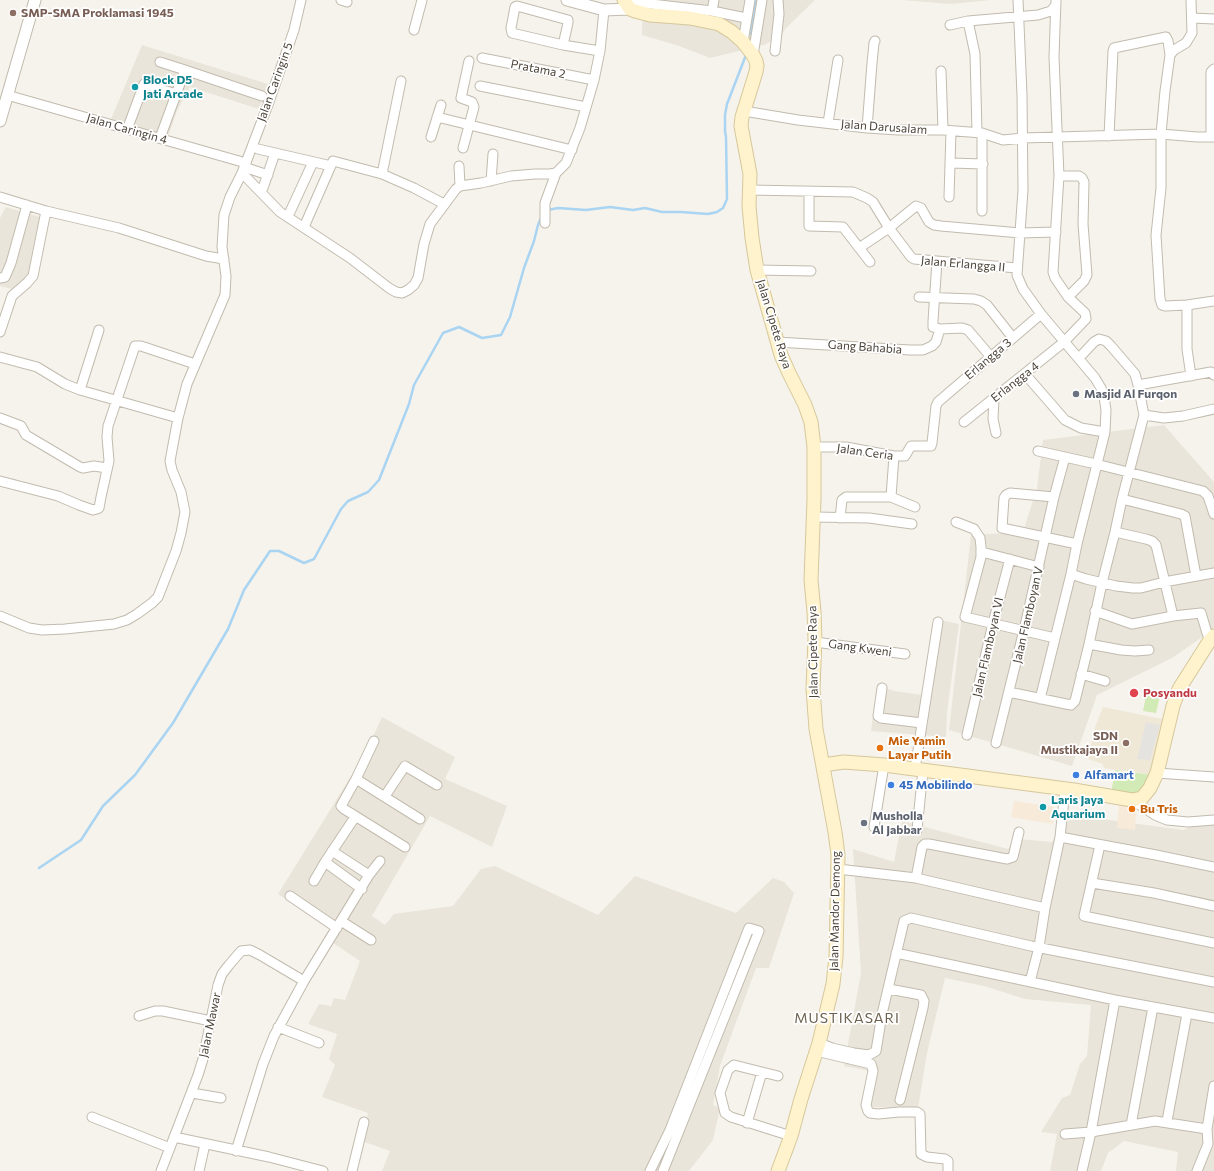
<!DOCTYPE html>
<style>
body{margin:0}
canvas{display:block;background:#f6f3ec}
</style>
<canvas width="1214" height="1171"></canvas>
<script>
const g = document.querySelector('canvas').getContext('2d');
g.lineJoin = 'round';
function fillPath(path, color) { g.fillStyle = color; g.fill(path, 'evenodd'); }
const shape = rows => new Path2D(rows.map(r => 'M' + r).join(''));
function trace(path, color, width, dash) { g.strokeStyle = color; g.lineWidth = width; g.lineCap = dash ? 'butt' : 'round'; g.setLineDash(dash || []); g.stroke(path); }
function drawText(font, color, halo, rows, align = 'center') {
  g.font = font + ' Commissioner,sans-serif'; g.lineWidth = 3.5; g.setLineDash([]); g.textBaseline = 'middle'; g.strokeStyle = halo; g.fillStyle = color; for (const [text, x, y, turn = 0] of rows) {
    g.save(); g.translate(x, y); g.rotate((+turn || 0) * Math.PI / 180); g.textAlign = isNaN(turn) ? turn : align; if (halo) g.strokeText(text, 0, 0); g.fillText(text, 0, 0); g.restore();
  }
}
const residential = shape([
 [643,0,815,0,786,28,781,36,764,45,710,58,679,46,642,35],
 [902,0,991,0,950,4],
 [142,45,268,84,259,109,190,87,177,111,167,140,109,124],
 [6,207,43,218,30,277,15,290,0,286,0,218],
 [1164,425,1214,482,1214,629,1172,658,1097,695,1072,766,949,730,971,535,1023,532,1037,488,1043,440],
 [935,619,959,624,947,712,946,737,871,731,877,685,894,691,922,695],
 [382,717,455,757,445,779,507,806,492,847,430,816,372,916,385,925,394,914,453,906,481,869,495,866,598,915,635,876,736,913,773,878,784,882,794,893,769,968,756,968,720,1066,713,1105,720,1108,713,1140,689,1171,382,1171,390,1151,362,1141,368,1113,322,1097,335,1065,329,1059,337,1034,308,1024,319,1004,331,1006,334,998,345,1000,360,961,324,937,331,928,278,894,366,752],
 [1073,815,1183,830,1208,820,1214,821,1214,1171,1176,1171,1178,1152,1124,1141,1108,1153,1101,1171,1050,1171,1057,1134,1041,1132,1062,1098,1070,1095,1080,1064,1087,1056,1091,1005,1025,999,984,986,945,978,927,1053,918,1108,871,1107,876,1072,844,1066,861,973,853,849,894,862,902,821,1008,849,1018,839,1052,842]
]);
const commercial = shape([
 [1014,801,1054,807,1053,824,1011,817],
 [1119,805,1136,807,1135,830,1117,828]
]);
const education = shape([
 [1103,707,1167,720,1151,775,1104,768,1103,764,1088,759,1095,727]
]);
const green = shape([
 [1147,690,1161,692,1156,713,1143,711],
 [1115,770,1151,775,1141,795,1111,794]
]);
const parking = shape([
 [1146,722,1160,725,1150,760,1137,759]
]);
const stream = shape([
 [548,210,558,208,586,210,610,207,633,210,645,208,662,212,681,212,708,214,717,212,723,208,727,199,726,137,725,131,725,115,727,104,746,55],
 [39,868,81,840,103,806,135,775,173,723,228,629,244,590,270,551,279,551,304,563,314,559,341,509,348,501,368,492,379,480,409,404,414,385,443,333,459,327,482,338,501,335,510,317,524,268,534,241,538,225,541,218]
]);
const canal = shape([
 [752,31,756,0]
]);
const minor = shape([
 [341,0,347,2],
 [1018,0,1022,95,1023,190,1017,275,1023,289,1041,314,1095,378,1101,388,1104,397,1106,410,1105,432,1077,544,1071,574,1086,579,1116,586,1133,588,1141,588,1164,582,1214,573],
 [1191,0,1192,33,1186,43,1174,50,1170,55,1165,91,1161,134,1161,188,1156,235,1160,299,1162,305,1165,306,1187,305,1214,301],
 [634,2,712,11,746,18],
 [712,11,714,0],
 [1192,18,1214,19],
 [968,21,1038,15,1051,11,1056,5],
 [950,25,968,21,975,54,977,132],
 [414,30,422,0],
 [743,42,750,0],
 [563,45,568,23,568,20,517,6,515,7,511,28,512,33,563,45,600,51],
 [775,51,779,14,778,0],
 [753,55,762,0],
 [482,58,594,80],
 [160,62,185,70],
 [941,71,943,130],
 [480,86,586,107],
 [7,95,246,163],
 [744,111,798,120,867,128,898,130,943,130,982,133,1003,140,1023,138,1161,134,1197,137,1214,137],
 [437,117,572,150],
 [828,123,838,60],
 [128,127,144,84,176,94],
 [867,128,872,63,874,43,875,41],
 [1109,136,1113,51,1114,48,1166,37,1168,41,1170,55],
 [431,137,441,105],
 [1211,137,1211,72,1214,69],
 [160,138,185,70,262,96],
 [463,148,474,107,472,102,461,98,469,61],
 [258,149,327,165],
 [951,163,983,164],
 [459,166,460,186],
 [244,167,268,175],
 [242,173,280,212,350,258,389,288,396,292,402,293,408,290,414,285,418,278,424,244,430,224,456,189,460,186,481,183,511,176,535,174,550,174,556,173,566,163,580,128,594,80,600,51,604,10],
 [382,174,401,81],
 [1059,176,1079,176,1082,178,1084,182,1083,224,1087,275,1084,281,1068,297],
 [491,181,493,154],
 [263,188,275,153],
 [750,190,853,192,867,198,873,202,889,228,911,257,914,259,1017,268],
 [809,192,809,226,843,227,870,262],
 [0,197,46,211,119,228,206,256,224,259],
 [949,197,951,131],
 [982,211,982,133],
 [290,212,313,162],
 [545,223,545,203,556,173],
 [304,227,333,161,382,174,414,188,444,204],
 [859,248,889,228,916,206,921,208,929,222,934,225,941,226,1020,233,1056,232],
 [937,261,933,321,933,327,940,329,962,328,968,330,991,357],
 [757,270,811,271],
 [0,278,5,277,11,263,27,205],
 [919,297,974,299,981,301,987,305,1013,338],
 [1187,305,1187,349,1191,376],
 [0,332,12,296,27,283,33,276,46,211],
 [777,342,910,350,923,350,932,346,936,342,940,329],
 [0,357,37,367,65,384,80,390,178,418],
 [1025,374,1065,420,1081,428,1105,432],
 [1138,385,1211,372,1214,375],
 [80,390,99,330],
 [994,399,993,419,996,433],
 [1144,415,1164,418,1183,416,1214,409],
 [0,418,21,426,26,435,80,467,83,468,94,466,107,468],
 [964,422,1064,342,1086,319,1085,313,1068,297,1055,278,1053,272,1059,176,1054,57,1056,0],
 [814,447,846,447,894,456,905,456,911,446,931,446,932,443,936,406,938,402,1041,314],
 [1038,451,1096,464,1203,491,1208,496,1214,514],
 [0,481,58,496,79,505,93,510,97,509,99,508,101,497,109,461,107,437,108,426,135,346,141,346,195,364],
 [891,497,894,456],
 [1054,497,1010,493,1006,495,1004,498,1002,528,1077,544],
 [1122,499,1181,514,1185,516,1196,576],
 [814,517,869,518,912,524],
 [840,518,842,500,846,497,891,497,915,507],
 [956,522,974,529,980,538,981,547,981,557,965,617,1055,638],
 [1115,532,1146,539,1152,541,1156,545,1173,616],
 [982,552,1039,567],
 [1095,611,1132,624,1173,616,1201,613,1207,633,1210,640],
 [0,616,29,628,42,630,65,629,114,624,127,620,137,614,152,603,158,597,176,551,181,533,185,512,181,492,172,470,170,461,178,418,187,384,225,295,226,276,222,247,224,215,230,197,242,173,269,102,294,30,301,0],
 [815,642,905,654],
 [1089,644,1121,650,1135,651,1149,650],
 [1081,674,1105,681],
 [882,688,878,716,881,718,922,723],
 [1009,692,1066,704,1071,705,1075,701,1089,644,1102,583,1115,532,1122,499,1144,415,1138,385,1135,374,1111,346,1106,341,1099,339,1094,342,1079,358],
 [1040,699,1071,574],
 [967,735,993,623,1010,559],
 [374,741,356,779,341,806,344,809,405,847],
 [996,743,1024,630,1054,497,1065,457],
 [915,769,938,622],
 [1157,773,1214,777],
 [356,779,420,819],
 [385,796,405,766,437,785],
 [1132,800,1155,815,1167,820,1188,822,1214,820],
 [355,817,325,862,362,889],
 [874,827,884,765],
 [917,830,923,770],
 [1060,837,1156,855,1214,867],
 [1100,845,1084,916,1214,943],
 [838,869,916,878,1045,908],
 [369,875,380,861],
 [916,878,922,847,925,844,929,844,1007,859,1013,857,1019,832],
 [314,881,325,862],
 [1092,883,1154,893,1214,906],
 [290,896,337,928],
 [341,921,371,940],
 [896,953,1115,1000,1214,1018],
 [1030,982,1039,947,1045,908,1060,837,1065,790],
 [889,989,921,995,924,1001,923,1008,900,1100],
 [139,1016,155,1011,163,1011,211,1021],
 [278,1027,319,1043],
 [819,1043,832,1048,854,1053,869,1055,876,1051,882,1014,904,921,911,918,1031,946,1214,982],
 [816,1051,871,1064,873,1071,866,1105,868,1111,870,1113,878,1114,899,1112,917,1112,920,1114,921,1154,927,1157,945,1159,948,1161,948,1171],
 [778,1076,734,1065,728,1070,720,1093,725,1113,731,1117,791,1136],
 [192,1093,221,1098],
 [92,1117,170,1148],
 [1167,1121,1187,1014],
 [747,1123,762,1072],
 [1131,1125,1153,1007],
 [1065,1134,1091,1132,1155,1121,1207,1129],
 [174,1137,269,1157,323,1171],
 [236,1151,263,1064,274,1036,304,981,369,875,332,851],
 [161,1171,198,1075,203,1059,218,985,222,974,229,965,241,951,250,950,260,955,304,981],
 [199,1171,205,1144],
 [352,1171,364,1122],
 [650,1171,670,1130,749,928,759,931,663,1171],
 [1082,1171,1091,1132,1115,1000],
 [1197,1171,1208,1144,1207,1129,1214,1086]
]);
const tertiary = shape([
 [567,0,604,10,630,9],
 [0,121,35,0]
]);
const secondary = shape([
 [624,0,630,9,635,11,650,15,690,18,719,24,732,32,743,42,753,55,756,61,757,66,756,72,742,117,741,126,750,174,749,206,752,238,757,270,781,355,789,373,805,405,811,422,814,447,814,499,811,580,814,612,815,639,813,689,816,729,835,832,838,855,836,957,833,984,819,1043,801,1099,791,1136,778,1171],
 [823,765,844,762,884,765,1074,790,1132,800,1142,798,1150,788,1157,773,1173,706,1179,689,1210,640,1214,636]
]);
const markers = [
 [13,13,4,"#8d6e63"],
 [135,87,4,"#0f9aa8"],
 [1076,394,4,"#6b7280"],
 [1134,693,5,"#e0444e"],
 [1126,743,4,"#8d6e63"],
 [880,748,4,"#e8710a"],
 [1076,775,4,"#3f7fe0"],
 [891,785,4,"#3f7fe0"],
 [1043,807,4,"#0f9aa8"],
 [1132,809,4,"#e8710a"],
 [864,823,4,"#6b7280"]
];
const educationNames = [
 ["SMP-SMA Proklamasi 1945",21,13],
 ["SDN",1118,736,"right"],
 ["Mustikajaya II",1118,750,"right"]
];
const streetNames = [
 ["Pratama 2",538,69,11],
 ["Jalan Caringin 5",275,82,-70],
 ["Jalan Darusalam",884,127,4],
 ["Jalan Caringin 4",127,129,16],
 ["Jalan Erlangga II",963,264,5],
 ["Jalan Cipete Raya",774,324,73],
 ["Gang Bahabia",865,347,4],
 ["Erlangga 3",988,359,-40],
 ["Erlangga 4",1015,382,-38],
 ["Jalan Ceria",865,452,8],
 ["Jalan Flamboyan V",1028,615,-77],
 ["Jalan Flamboyan VI",988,647,-77],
 ["Gang Kweni",860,648,8],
 ["Jalan Cipete Raya",813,652,-91],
 ["Jalan Mandor Demong",835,911,-89],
 ["Jalan Mawar",210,1025,-78]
];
const cultureNames = [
 ["Block D5",143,80],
 ["Jati Arcade",143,94],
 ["Laris Jaya",1051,800],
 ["Aquarium",1051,814]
];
const worshipNames = [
 ["Masjid Al Furqon",1084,394],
 ["Musholla",872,816],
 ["Al Jabbar",872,830]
];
const healthNames = [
 ["Posyandu",1143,693]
];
const foodNames = [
 ["Mie Yamin",888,741],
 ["Layar Putih",888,755],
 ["Bu Tris",1140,809]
];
const shopNames = [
 ["Alfamart",1084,775],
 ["45 Mobilindo",899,785]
];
const quarterNames = [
 ["MUSTIKASARI",847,1018]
];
fillPath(residential, '#eae5da');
fillPath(commercial, '#f7ead8');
fillPath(education, '#efe8d6');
fillPath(green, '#d2eab5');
fillPath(parking, '#e5e3e0');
trace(stream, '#a9d4f2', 2.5);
trace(canal, '#a9d4f2', 8);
trace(minor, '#c2bbae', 11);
trace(tertiary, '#c2bbae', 13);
trace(secondary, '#d6c79b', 15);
trace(minor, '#fff', 9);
trace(tertiary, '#fff', 11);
trace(secondary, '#fff3cd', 13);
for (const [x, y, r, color] of markers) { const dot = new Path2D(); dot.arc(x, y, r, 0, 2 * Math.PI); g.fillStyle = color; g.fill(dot); trace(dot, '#fff', 1.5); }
drawText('bold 12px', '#785e54', '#fff', educationNames, 'left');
drawText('12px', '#4b4439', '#fff', streetNames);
drawText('bold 12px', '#0d838f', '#fff', cultureNames, 'left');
drawText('bold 12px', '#5b616d', '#fff', worshipNames, 'left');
drawText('bold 12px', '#be3a42', '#fff', healthNames, 'left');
drawText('bold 12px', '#c56008', '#fff', foodNames, 'left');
drawText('bold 12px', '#366cbe', '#fff', shopNames, 'left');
g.letterSpacing = '1px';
drawText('14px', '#6e6250', '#fff', quarterNames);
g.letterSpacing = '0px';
</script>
